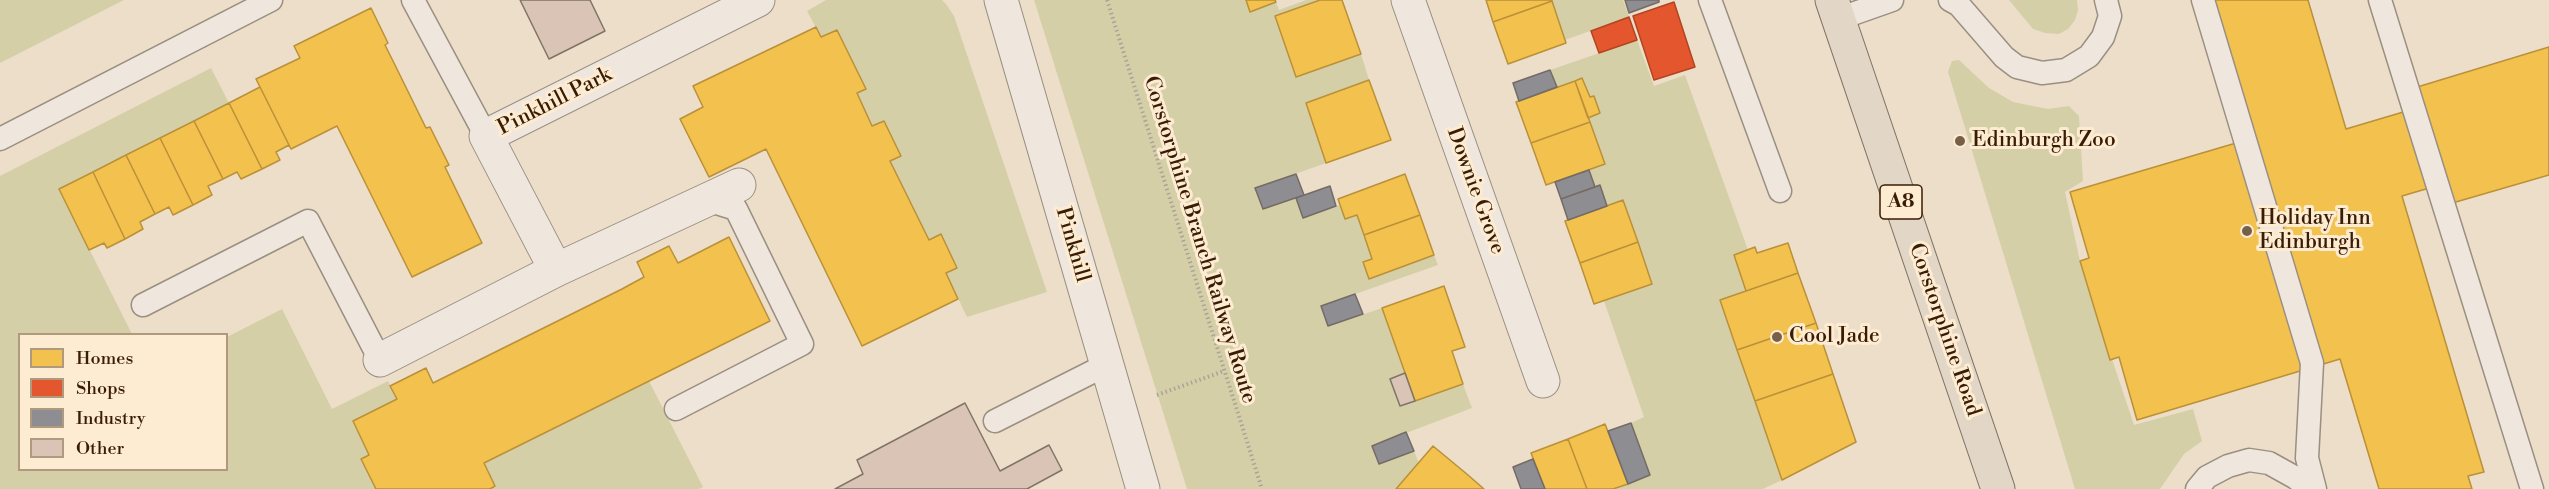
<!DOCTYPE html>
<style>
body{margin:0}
#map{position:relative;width:2549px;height:489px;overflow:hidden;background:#eddec9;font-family:"Libre Bodoni",serif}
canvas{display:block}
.legend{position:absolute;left:18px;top:333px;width:210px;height:138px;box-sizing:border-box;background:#fdecd2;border:2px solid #af997f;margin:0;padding:8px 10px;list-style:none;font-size:18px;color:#391c03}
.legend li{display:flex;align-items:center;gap:12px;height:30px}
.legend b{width:30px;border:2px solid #af997f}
</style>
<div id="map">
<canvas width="2549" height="489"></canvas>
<ul class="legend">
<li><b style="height:16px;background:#f2c14e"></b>Homes</li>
<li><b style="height:16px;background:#e4572e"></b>Shops</li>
<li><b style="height:16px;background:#8d8d92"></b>Industry</li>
<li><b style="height:16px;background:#d9c4b5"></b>Other</li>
</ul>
</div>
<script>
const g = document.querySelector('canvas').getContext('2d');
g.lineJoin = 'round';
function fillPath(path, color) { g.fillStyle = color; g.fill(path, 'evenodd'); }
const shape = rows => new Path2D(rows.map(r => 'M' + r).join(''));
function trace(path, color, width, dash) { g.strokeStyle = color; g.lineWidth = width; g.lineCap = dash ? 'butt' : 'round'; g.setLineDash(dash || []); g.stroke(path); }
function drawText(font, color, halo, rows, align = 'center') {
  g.font = font + ' "Libre Bodoni",serif'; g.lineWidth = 6; g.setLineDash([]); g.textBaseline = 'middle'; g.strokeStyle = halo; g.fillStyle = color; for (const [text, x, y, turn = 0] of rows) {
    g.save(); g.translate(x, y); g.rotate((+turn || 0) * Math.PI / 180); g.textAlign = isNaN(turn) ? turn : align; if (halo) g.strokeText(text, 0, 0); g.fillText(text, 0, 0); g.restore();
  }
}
const green = shape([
 [0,0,124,0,0,63],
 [826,0,942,0,946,4,954,16,1047,292,967,317,946,273,957,267,941,234,929,240,890,161,900,155,884,121,872,126,857,93,865,89,837,30,821,37,807,11],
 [1034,0,1246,0,1250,11,1276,2,1279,10,1306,0,1320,0,1275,16,1296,76,1361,54,1369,80,1306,103,1326,163,1256,188,1263,209,1296,198,1303,218,1340,205,1345,219,1357,215,1372,259,1363,262,1369,279,1434,255,1438,265,1321,306,1329,326,1382,308,1405,373,1390,379,1400,406,1463,384,1472,408,1372,446,1380,464,1414,451,1419,463,1396,489,1187,489],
 [1552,0,1623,0,1629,17,1565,40],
 [2009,0,2077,0,2078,10,2075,20,2068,29,2059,34,2045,33,2033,29],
 [1637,40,1654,86,1685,75,1748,250,1734,255,1746,291,1720,300,1782,480,1763,489,1613,489,1650,475,1631,423,1644,417,1604,301,1652,283,1623,200,1607,206,1600,185,1595,187,1589,170,1588,118,1600,113,1594,96,1590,97,1582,78,1557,87,1550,70],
 [1959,60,1989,88,2013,102,2048,109,2069,106,2079,116,2083,181,2065,192,2081,266,2134,425,2193,409,2202,441,2184,454,2160,489,2075,489,1948,72,1952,61],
 [211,68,229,103,59,189,132,334,20,334,20,470,226,470,227,337,282,309,332,409,388,381,397,399,353,421,369,455,361,459,376,489,0,489,0,176],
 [649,381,703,487,699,489,490,489,495,486,484,463]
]);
const homes = shape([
 [1246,0,1275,0,1276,2,1250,12,1246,0],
 [1320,0,1342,0,1361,54,1296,77,1275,16,1320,0],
 [1486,0,1552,0,1552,1,1493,22,1486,0],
 [2194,0,2308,0,2346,129,2420,107,2414,88,2549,47,2549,175,2449,204,2443,184,2402,196,2484,472,2468,476,2472,489,2379,489,2340,359,2137,420,2119,357,2110,360,2080,261,2089,258,2070,192,2236,143,2194,0],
 [1552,1,1566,43,1508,64,1493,22,1552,1],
 [371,8,388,43,385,45,394,63,426,128,430,127,449,165,445,167,482,243,412,277,337,126,291,149,256,79,300,58,294,46,371,8],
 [816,27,821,37,837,30,866,89,857,93,872,126,884,121,901,156,890,161,929,240,941,234,957,268,946,273,958,299,862,346,766,149,709,177,680,119,703,107,693,86,816,27],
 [1582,78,1590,97,1594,96,1600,113,1588,118,1575,81,1582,78],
 [1369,80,1391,140,1326,163,1306,103,1369,80],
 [1575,81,1590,122,1531,143,1516,102,1575,81],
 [260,87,289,145,276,152,280,160,262,169,229,103,260,87],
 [229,103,262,169,241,179,237,172,223,179,194,121,229,103],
 [194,121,223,179,208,186,212,195,193,205,160,138,194,121],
 [1590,122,1605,164,1546,185,1531,143,1590,122],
 [160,138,193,205,173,215,169,207,155,214,126,155,160,138],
 [126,155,155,214,140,222,143,229,125,239,93,172,126,155],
 [93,172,125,239,107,248,104,243,89,250,59,189,93,172],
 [1405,174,1420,215,1364,235,1357,215,1345,219,1338,199,1405,174],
 [1623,200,1638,242,1580,263,1565,221,1623,200],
 [1420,215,1434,255,1369,279,1363,262,1372,259,1364,235,1420,215],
 [729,237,770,321,484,463,495,486,490,489,376,489,361,459,369,455,353,421,397,399,390,386,426,368,433,383,622,289,644,277,637,262,669,246,678,263,729,237],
 [1638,242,1652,284,1594,304,1580,263,1638,242],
 [1788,243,1798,273,1746,291,1734,255,1755,247,1757,253,1788,243],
 [1798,273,1816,323,1737,350,1720,300,1798,273],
 [1444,286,1465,347,1452,351,1463,384,1415,401,1382,308,1444,286],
 [1816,323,1833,374,1755,401,1737,350,1816,323],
 [1833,374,1856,442,1782,480,1755,401,1833,374],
 [1605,424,1628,484,1613,489,1587,489,1568,439,1605,424],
 [1568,439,1587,489,1545,489,1531,453,1568,439],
 [1433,446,1468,475,1484,489,1396,489,1433,446]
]);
const shops = shape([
 [1674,2,1695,67,1654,80,1633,16,1674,2],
 [1629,17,1637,40,1599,53,1591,31,1629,17]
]);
const industry = shape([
 [1625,0,1659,0,1659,2,1629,13,1625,0],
 [1550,70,1557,87,1519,101,1513,83,1550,70],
 [1589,170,1595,187,1561,199,1555,182,1589,170],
 [1296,174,1304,195,1263,209,1255,188,1296,174],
 [1600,185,1607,206,1568,220,1561,199,1600,185],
 [1330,186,1336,206,1303,218,1296,198,1330,186],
 [1355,294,1363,314,1328,326,1321,306,1355,294],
 [1631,423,1650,475,1628,484,1608,431,1631,423],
 [1406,432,1414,451,1379,464,1372,446,1406,432],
 [1533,459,1545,489,1521,489,1513,467,1533,459]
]);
const building = shape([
 [520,0,590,0,605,31,549,59,520,0],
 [1405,373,1415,401,1400,406,1390,379,1405,373],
 [965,403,1000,471,1049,445,1062,470,1027,489,835,489,863,474,857,460,965,403]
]);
const path = shape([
 [1107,0,1262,489],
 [1157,395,1224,371]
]);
const service = shape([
 [413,0,486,136],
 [1710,0,1780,191],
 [1950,0,1959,5,2004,57,2017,67,2042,73,2066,70,2089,56,2103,37,2110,16,2106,0],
 [2203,0,2312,363,2307,458,2315,489],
 [2380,0,2532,489],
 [1838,19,1892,0],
 [0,139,271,0],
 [143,305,308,221,380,360],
 [676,409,802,344,736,209,707,200],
 [995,421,1106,365],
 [2197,489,2207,477,2228,466,2249,460,2269,463,2296,478,2309,489]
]);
const minor = shape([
 [1001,0,1143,489],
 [1408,0,1543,381],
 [556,270,486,136,758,0],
 [380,360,556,270,739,185]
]);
const primary = shape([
 [1832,0,1998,489]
]);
const markers = [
 [1960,141,6,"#786048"],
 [2247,231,6,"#786048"],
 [1777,337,6,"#786048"]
];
const shields = [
 [1901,202,42]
];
const shieldNames = [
 ["A8",1901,202]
];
const streetNames = [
 ["Pinkhill Park",555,102,-27],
 ["Downie Grove",1475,191,70],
 ["Corstorphine Branch Railway Route",1199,240,73],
 ["Pinkhill",1072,245,74],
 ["Corstorphine Road",1944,330,71]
];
const poiNames = [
 ["Edinburgh Zoo",1972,141],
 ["Holiday Inn",2259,219],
 ["Edinburgh",2259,243],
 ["Cool Jade",1789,337]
];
fillPath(green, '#d5cfa8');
fillPath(homes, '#f2c14e');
trace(homes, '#ba9038', 1.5);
fillPath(shops, '#e4572e');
trace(shops, '#b14521', 1.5);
fillPath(industry, '#8d8d92');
trace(industry, '#746b67', 1.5);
fillPath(building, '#d9c4b5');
trace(building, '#807466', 1.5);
trace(service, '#9a8f80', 25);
trace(minor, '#9a8f80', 35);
trace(primary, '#807466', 35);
trace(path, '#aba298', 4, [1.5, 3]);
trace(service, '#efe7dd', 22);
trace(minor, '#efe7dd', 33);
trace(primary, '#e2d7c7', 33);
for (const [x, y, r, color] of markers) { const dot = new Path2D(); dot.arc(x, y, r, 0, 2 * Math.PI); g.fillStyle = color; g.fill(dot); trace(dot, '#fdecd2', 2); }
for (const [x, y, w] of shields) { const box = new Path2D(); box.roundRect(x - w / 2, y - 17, w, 34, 4.5); g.fillStyle = '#fdecd2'; g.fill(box); trace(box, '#391c03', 1.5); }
drawText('bold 20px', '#391c03', null, shieldNames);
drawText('21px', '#391c03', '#fdecd2', streetNames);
drawText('21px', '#391c03', '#fdecd2', poiNames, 'left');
</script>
